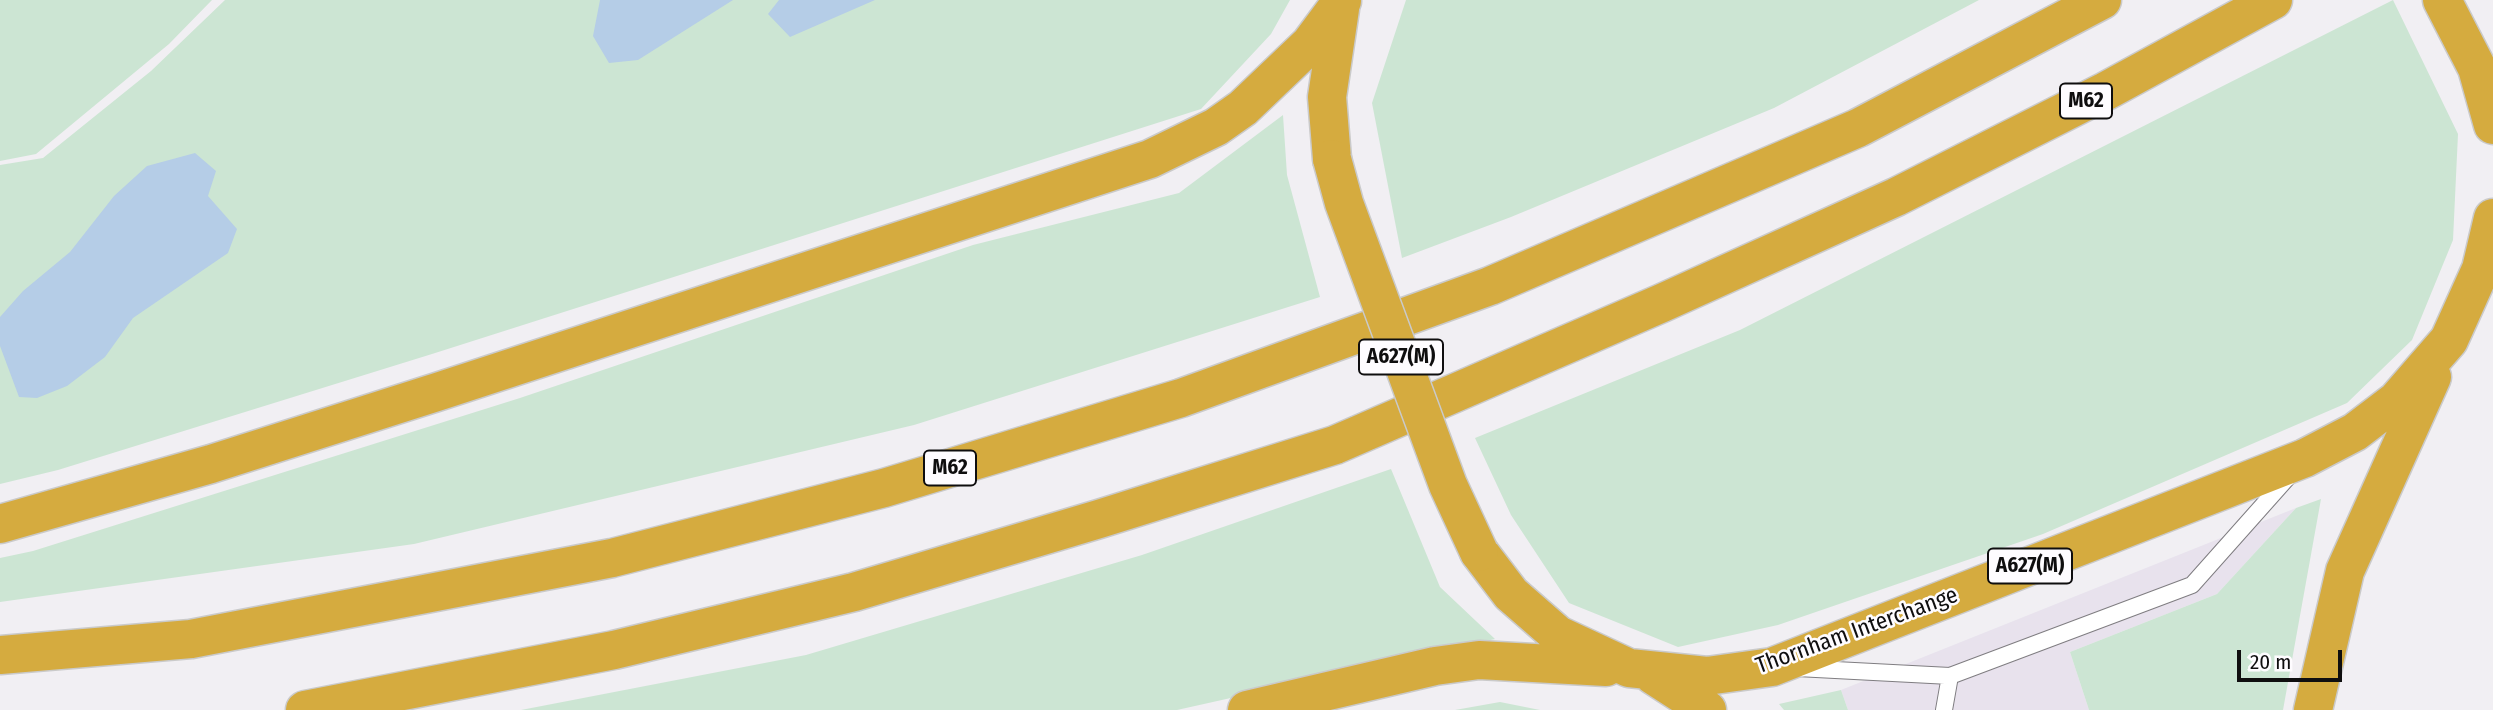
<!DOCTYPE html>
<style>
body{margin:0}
#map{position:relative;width:2493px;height:710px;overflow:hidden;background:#f1eff3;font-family:"Fira Sans Condensed",sans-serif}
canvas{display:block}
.scale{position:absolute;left:2237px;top:650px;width:105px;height:32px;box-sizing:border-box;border:4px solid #0f0e0f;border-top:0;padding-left:9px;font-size:21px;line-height:24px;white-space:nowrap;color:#0f0e0f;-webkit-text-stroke:5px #fefcff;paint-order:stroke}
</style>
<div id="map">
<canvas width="2493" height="710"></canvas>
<div class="scale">20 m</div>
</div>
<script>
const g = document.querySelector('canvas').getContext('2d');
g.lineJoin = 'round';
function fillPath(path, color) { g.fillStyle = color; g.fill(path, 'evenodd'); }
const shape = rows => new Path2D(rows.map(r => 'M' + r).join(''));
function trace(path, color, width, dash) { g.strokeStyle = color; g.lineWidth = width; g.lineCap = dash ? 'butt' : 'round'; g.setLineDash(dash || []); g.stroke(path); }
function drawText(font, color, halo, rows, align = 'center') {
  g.font = font + ' "Fira Sans Condensed",sans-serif'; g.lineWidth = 5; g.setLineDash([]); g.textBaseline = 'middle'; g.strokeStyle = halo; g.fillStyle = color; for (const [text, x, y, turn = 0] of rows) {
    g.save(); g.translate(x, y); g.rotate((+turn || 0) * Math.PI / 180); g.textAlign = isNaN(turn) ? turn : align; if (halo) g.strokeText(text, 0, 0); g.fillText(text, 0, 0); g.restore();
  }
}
const built = shape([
 [2296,508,2217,594,2070,652,2089,710,1848,710,1841,690]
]);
const green = shape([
 [0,0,212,0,169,44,36,154,0,161],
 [225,0,1290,0,1271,34,1201,109,432,354,58,470,0,484,0,165,43,158,151,71],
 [1406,0,1979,0,1774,108,1511,217,1402,258,1372,103],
 [2393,0,2458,134,2453,240,2412,340,2347,403,2043,534,1778,625,1678,647,1569,603,1511,515,1475,438,1740,330],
 [1283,115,1287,175,1320,297,914,425,414,544,0,602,0,558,33,551,520,398,973,245,1179,193],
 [1391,469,1440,587,1495,639,1177,710,521,710,806,655,1142,555],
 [2321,499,2283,710,2089,710,2070,652,2217,594,2296,508],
 [1841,690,1848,710,1784,710,1779,704],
 [1500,702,1540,710,1455,710]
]);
const water = shape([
 [600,0,733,0,638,60,609,63,593,36],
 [779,0,875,0,790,37,768,14],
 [195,153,216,171,208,196,237,229,228,253,133,318,105,357,67,386,37,398,19,397,0,346,0,317,23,291,70,252,114,196,147,166]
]);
const service = shape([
 [1797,668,1950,676,2192,585,2289,476],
 [1944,710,1950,676]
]);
const motorway = shape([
 [2442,0,2477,68,2493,125],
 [1332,159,1327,97,1340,9],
 [0,524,211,464,437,392,1150,159,1216,127,1243,108,1310,44,1342,1],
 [1479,552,1511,594,1558,635,1629,668,1707,676,1772,667,2305,458,2355,432,2397,400,2449,340,2481,269,2493,218],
 [0,655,191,639,612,558,884,488,1181,398,1490,286,1858,128,2102,0],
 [1653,675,1707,710],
 [305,710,614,650,854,592,1099,519,1335,445,1662,303,1896,197,2106,91,2273,0],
 [1247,710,1435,666,1479,660,1606,667],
 [2313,710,2345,571,2432,377]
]);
const motorwayBridge = shape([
 [1332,159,1344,203,1448,485,1479,552]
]);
const shields = [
 [2086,101,52],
 [1401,357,84],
 [950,468,52],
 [2030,566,84]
];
const shieldNames = [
 ["M62",2086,101],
 ["A627(M)",1401,357],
 ["M62",950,468],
 ["A627(M)",2030,566]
];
const streetNames = [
 ["Thornham Interchange",1857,631,-20]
];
fillPath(built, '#e8e2ed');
fillPath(green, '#cce5d3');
fillPath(water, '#b5cde7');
trace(service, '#7f7d81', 18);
trace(motorway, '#cacaca', 41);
trace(service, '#fff', 16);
trace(motorway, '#d5ab3f', 38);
trace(motorwayBridge, '#cacaca', 41, []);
trace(motorwayBridge, '#d5ab3f', 38);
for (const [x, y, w] of shields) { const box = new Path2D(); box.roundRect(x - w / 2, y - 17.5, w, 35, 5); g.fillStyle = '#fefcff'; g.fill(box); trace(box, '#0f0e0f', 2); }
drawText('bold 21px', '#0f0e0f', null, shieldNames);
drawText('23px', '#0f0e0f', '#fefcff', streetNames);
</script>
